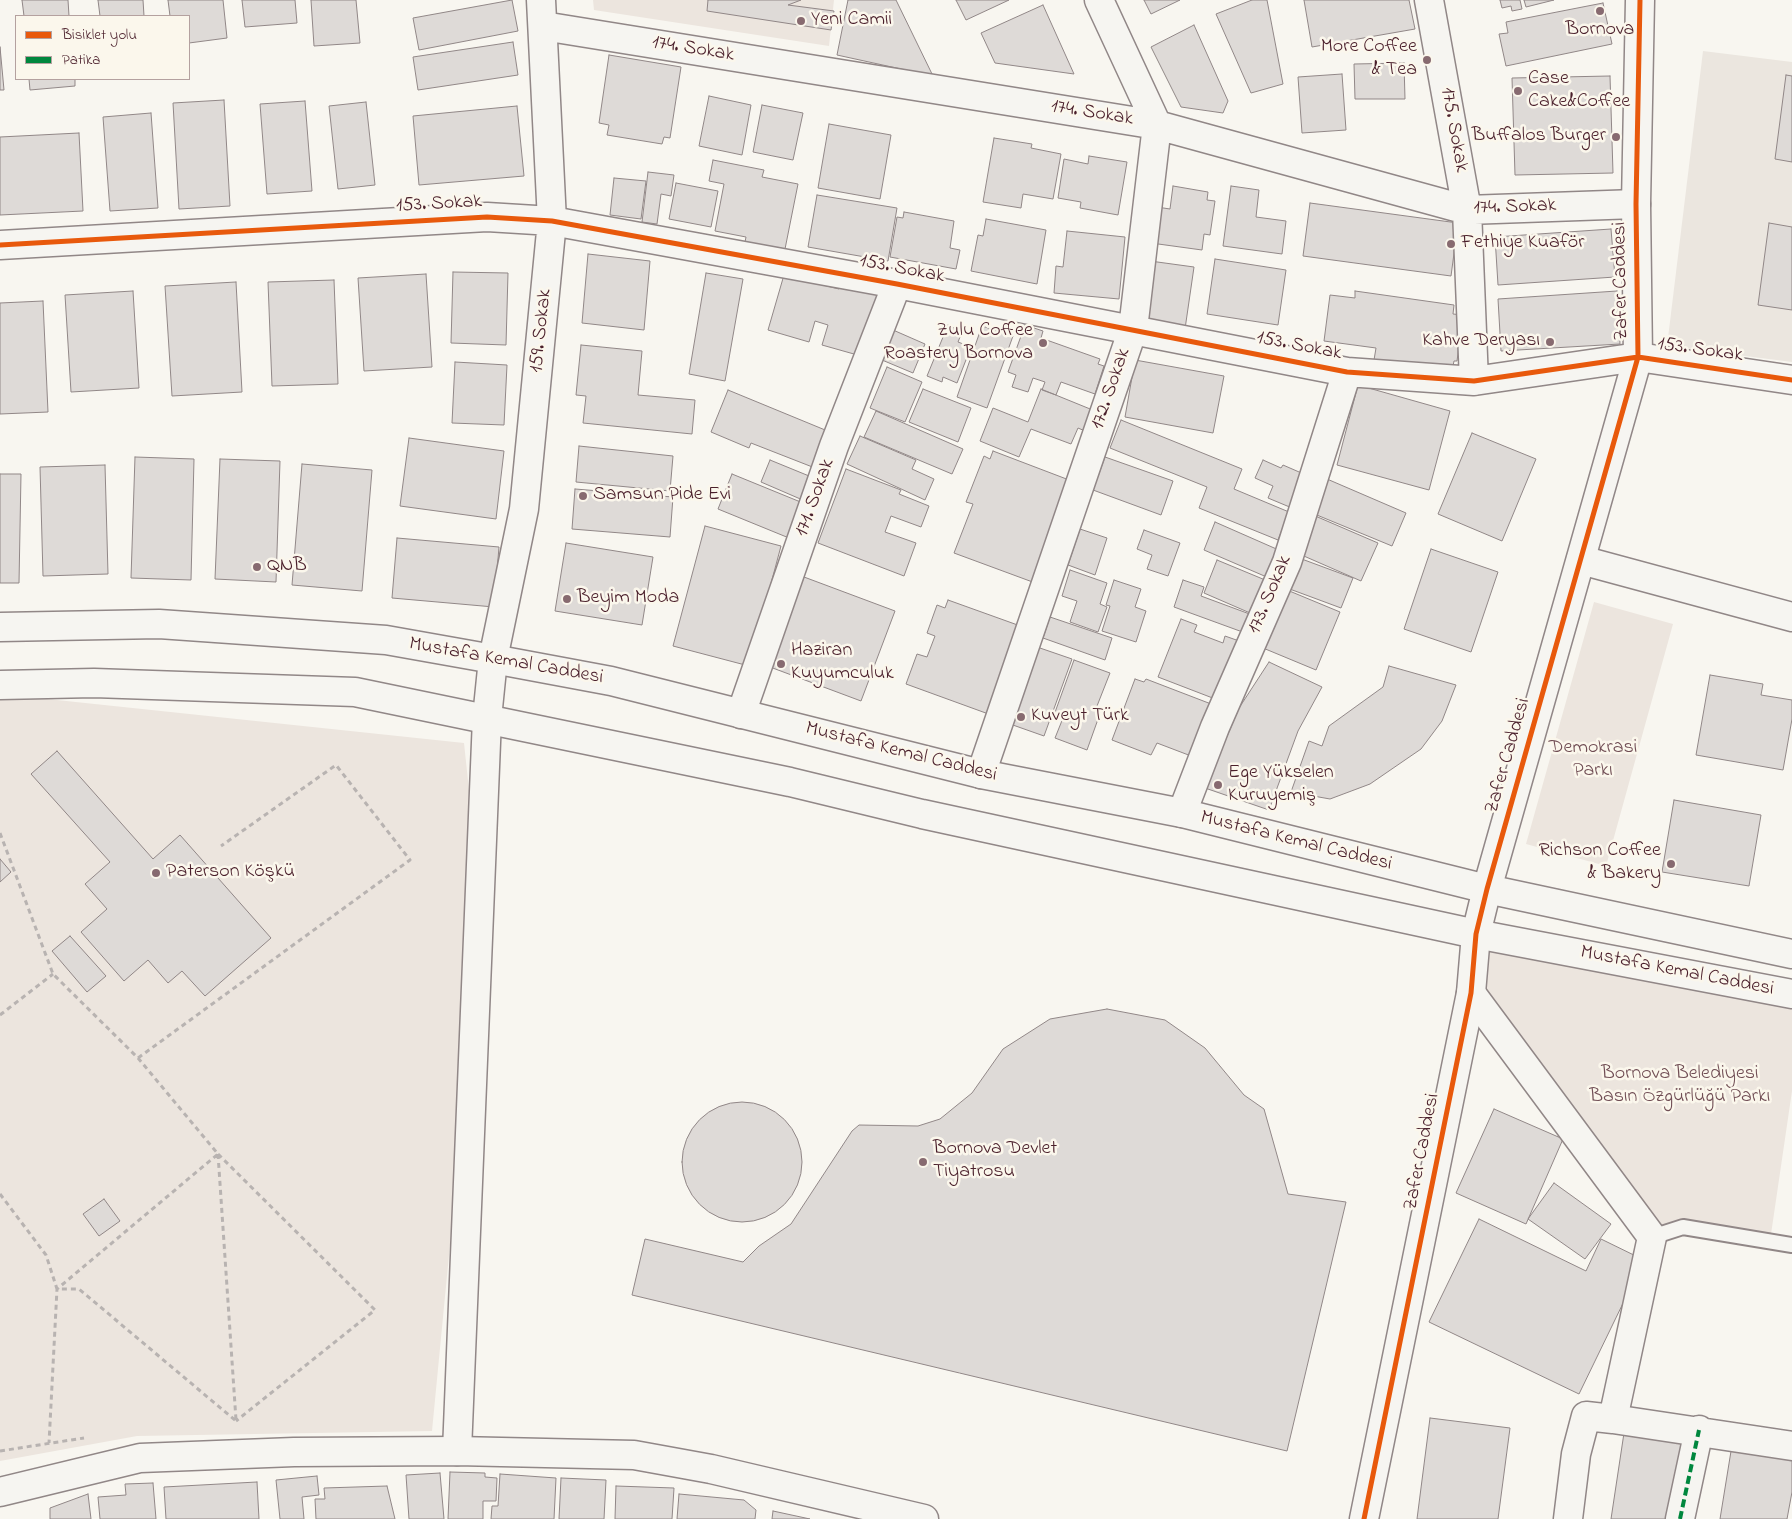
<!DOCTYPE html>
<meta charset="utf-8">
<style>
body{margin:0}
#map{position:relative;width:1792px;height:1519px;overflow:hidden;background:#f8f6f0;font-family:"Indie Flower",sans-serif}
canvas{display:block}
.legend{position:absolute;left:15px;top:15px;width:175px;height:65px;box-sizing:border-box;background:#fbf7ec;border:1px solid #b4a19f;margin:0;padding:6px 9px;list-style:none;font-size:15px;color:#4a1f2b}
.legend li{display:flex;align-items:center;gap:10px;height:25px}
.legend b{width:25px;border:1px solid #b4a19f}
</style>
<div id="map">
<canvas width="1792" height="1519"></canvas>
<ul class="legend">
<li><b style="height:6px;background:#e8590c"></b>Bisiklet yolu</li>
<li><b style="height:6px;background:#00873e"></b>Patika</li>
</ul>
</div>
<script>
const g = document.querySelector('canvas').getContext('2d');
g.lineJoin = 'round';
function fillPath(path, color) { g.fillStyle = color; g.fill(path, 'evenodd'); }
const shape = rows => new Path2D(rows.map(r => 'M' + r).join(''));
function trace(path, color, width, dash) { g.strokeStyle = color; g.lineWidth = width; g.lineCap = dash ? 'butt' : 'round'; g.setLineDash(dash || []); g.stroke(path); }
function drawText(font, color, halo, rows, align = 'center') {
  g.font = font + ' "Indie Flower",sans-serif'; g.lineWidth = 5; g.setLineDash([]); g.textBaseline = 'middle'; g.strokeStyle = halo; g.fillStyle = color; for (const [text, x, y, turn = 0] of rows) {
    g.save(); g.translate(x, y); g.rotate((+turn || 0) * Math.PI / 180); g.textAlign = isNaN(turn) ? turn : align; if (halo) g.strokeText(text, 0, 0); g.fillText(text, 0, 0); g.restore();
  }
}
const built = shape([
 [1703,51,1792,62,1792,362,1667,346]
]);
const green = shape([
 [593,0,834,0,829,46,594,10],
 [1594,602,1673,624,1606,866,1526,844],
 [0,694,464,743,482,913,432,1431,137,1436,0,1461],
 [1476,934,1792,994,1792,1091,1770,1241,1683,1227,1652,1237,1471,993]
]);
const building = shape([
 [22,0,68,0,69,16,24,16,22,0],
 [98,0,143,0,144,16,100,16,98,0],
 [168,0,223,0,227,38,189,43,189,16,170,16,168,0],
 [242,0,295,0,297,23,245,27,242,0],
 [311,0,356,0,360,43,314,46,311,0],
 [512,0,518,31,419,50,413,18,512,0],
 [708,0,801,0,788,5,834,11,831,30,707,11,708,0],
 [848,0,896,0,933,76,837,55,848,0],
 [956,0,1009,0,966,20,956,0],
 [1144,0,1180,0,1151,14,1144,0],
 [1252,0,1267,0,1283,84,1251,93,1216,14,1252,0],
 [1304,0,1409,0,1415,29,1312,47,1304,0],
 [1500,0,1520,0,1522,9,1512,11,1511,6,1502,8,1500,0],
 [1524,0,1554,0,1526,7,1524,0],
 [1603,3,1612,44,1506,66,1499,34,1508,33,1506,22,1603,3],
 [1043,5,1074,74,995,63,981,33,1043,5],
 [1194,25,1228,101,1223,113,1181,107,1151,47,1194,25],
 [513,42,518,75,418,90,413,57,513,42],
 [0,47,4,90,0,90,0,47],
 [609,55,681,67,670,138,664,137,662,144,607,135,609,125,599,123,609,55],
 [1404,63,1405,99,1355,99,1354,64,1404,63],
 [1342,74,1346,130,1302,133,1298,77,1342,74],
 [1786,75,1792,76,1792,162,1775,159,1786,75],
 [1610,76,1613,173,1515,175,1512,78,1610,76],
 [29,79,75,79,75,86,30,90,29,79],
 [709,96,751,105,742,155,699,146,709,96],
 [224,100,230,206,179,209,173,103,224,100],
 [305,101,312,191,267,194,260,104,305,101],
 [366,102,375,185,338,189,329,106,366,102],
 [762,105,803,113,793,160,753,152,762,105],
 [517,106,524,176,419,185,413,116,517,106],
 [151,113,158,208,110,211,103,117,151,113],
 [829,124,891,135,880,199,818,188,829,124],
 [79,133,83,211,0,215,0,137,79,133],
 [994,138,1032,144,1031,148,1061,154,1053,199,1023,194,1021,208,983,202,994,138],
 [1089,156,1127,162,1118,215,1080,208,1081,202,1058,198,1064,159,1088,164,1089,156],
 [713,160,764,170,762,177,798,184,785,249,745,242,746,237,715,231,724,184,709,181,713,160],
 [648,172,674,175,671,196,661,194,657,224,642,222,648,172],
 [614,178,646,181,641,219,610,215,614,178],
 [676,183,718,191,711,227,669,219,676,183],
 [1173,186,1208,192,1207,200,1215,201,1210,235,1204,234,1202,250,1151,243,1157,207,1170,209,1173,186],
 [1231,186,1259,190,1256,217,1286,221,1282,254,1223,246,1231,186],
 [817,195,897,208,888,261,808,247,817,195],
 [1310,203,1458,223,1451,276,1303,256,1310,203],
 [904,212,954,221,950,248,960,250,956,269,890,257,897,217,903,218,904,212],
 [986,219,1046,230,1037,284,971,271,978,235,983,236,986,219],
 [1769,223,1792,227,1792,310,1758,305,1769,223],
 [1611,229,1615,277,1498,285,1495,237,1611,229],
 [1067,231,1125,237,1119,299,1054,293,1056,266,1063,267,1067,231],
 [588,254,650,261,644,330,582,323,588,254],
 [1215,259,1286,270,1278,325,1207,314,1215,259],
 [1150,261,1194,267,1185,329,1142,324,1150,261],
 [786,268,825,280,823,285,839,289,842,280,879,291,861,356,822,345,828,325,815,321,809,342,768,330,786,268],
 [453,272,508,273,506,345,451,343,453,272],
 [706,273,743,279,725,381,689,374,706,273],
 [426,274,432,367,364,371,358,278,426,274],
 [334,280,338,384,272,386,268,282,334,280],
 [236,282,242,392,172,396,165,286,236,282],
 [133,291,139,388,71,392,65,295,133,291],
 [1355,291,1454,305,1453,314,1463,315,1457,361,1454,361,1452,371,1374,360,1376,348,1324,341,1330,295,1355,298,1355,291],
 [1617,291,1620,344,1501,351,1498,299,1617,291],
 [43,301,48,412,0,414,0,303,43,301],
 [948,325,962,332,958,342,971,347,957,383,943,377,942,382,927,376,948,325],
 [1025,325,1043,331,1041,338,1100,359,1098,364,1104,366,1095,394,1061,382,1056,395,1042,390,1045,382,1033,378,1028,392,1012,387,1016,375,1008,372,1025,325],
 [982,326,1013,336,987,408,957,397,982,326],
 [893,330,925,344,913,373,882,360,893,330],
 [581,345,642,351,638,395,695,400,692,434,583,423,586,396,576,395,581,345],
 [1135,360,1224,376,1213,433,1125,417,1135,360],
 [455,362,507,365,504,425,452,423,455,362],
 [887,367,922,382,905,422,870,408,887,367],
 [1358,385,1450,411,1429,490,1337,465,1358,385],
 [923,389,971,408,958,442,909,422,923,389],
 [1041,389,1100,413,1092,434,1078,428,1071,444,1031,429,1019,457,980,441,993,408,1028,422,1041,389],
 [728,390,830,432,815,468,751,443,749,448,711,432,728,390],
 [876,411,963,449,952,474,864,437,876,411],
 [1121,420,1242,469,1234,489,1289,512,1278,540,1199,508,1207,487,1110,448,1121,420],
 [1472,433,1536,459,1502,541,1438,514,1472,433],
 [860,436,916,460,912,469,934,479,925,500,847,464,860,436],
 [409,438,504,451,496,519,400,506,409,438],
 [579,446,673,456,670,491,576,482,579,446],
 [993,451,1077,483,1038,584,954,553,973,504,966,502,984,456,990,459,993,451],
 [135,457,194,459,191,580,131,578,135,457],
 [1105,457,1173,481,1161,515,1093,490,1105,457],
 [220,459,280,461,276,582,215,579,220,459],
 [770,460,814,478,805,501,761,482,770,460],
 [1263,460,1281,468,1283,465,1306,475,1292,508,1268,498,1273,486,1255,478,1263,460],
 [302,464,372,470,362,591,292,585,302,464],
 [105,465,108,574,43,576,40,467,105,465],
 [846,469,901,490,899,494,929,506,921,527,891,516,885,532,916,543,904,576,818,543,846,469],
 [0,474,21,474,19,583,0,583,0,474],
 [732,474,803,503,789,538,718,509,732,474],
 [1327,479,1406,513,1392,546,1312,513,1327,479],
 [575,489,673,497,670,537,572,529,575,489],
 [1313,515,1378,543,1361,581,1297,553,1313,515],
 [1215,522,1281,551,1269,578,1204,550,1215,522],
 [705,526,781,546,749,666,673,646,705,526],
 [1080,529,1107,538,1095,575,1068,565,1080,529],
 [1144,530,1180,543,1168,576,1147,569,1152,555,1137,549,1144,530],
 [397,538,499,547,494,607,392,598,397,538],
 [566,543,653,557,642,625,555,611,566,543],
 [1431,549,1498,572,1471,652,1404,629,1431,549],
 [1299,558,1353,578,1341,608,1287,588,1299,558],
 [1217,560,1270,582,1257,616,1204,593,1217,560],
 [1070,570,1107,583,1100,604,1107,607,1098,632,1070,622,1077,601,1062,596,1070,570],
 [804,577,895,611,861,701,770,667,804,577],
 [1114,580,1141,589,1135,607,1146,611,1136,642,1102,631,1110,606,1106,605,1114,580],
 [1183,580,1204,587,1201,596,1255,616,1248,634,1174,607,1183,580],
 [1287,590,1340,612,1316,670,1263,648,1287,590],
 [948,600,1026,628,994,716,906,684,917,654,927,657,935,636,927,633,937,605,945,608,948,600],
 [1050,617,1112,638,1105,660,1043,638,1050,617],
 [1181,619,1197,625,1194,632,1223,643,1225,636,1242,642,1223,702,1158,677,1181,619],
 [1037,647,1072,659,1044,736,1010,724,1037,647],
 [1074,660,1110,673,1097,706,1102,708,1087,750,1055,738,1063,718,1054,715,1074,660],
 [1269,662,1322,687,1298,731,1269,810,1205,788,1239,708,1269,662],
 [1389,666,1456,685,1442,721,1421,749,1370,784,1330,799,1291,792,1309,741,1322,746,1329,726,1383,687,1389,666],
 [1710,675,1763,684,1761,695,1792,700,1792,719,1783,770,1696,755,1710,675],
 [1135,679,1144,682,1146,679,1219,707,1199,759,1157,743,1151,755,1112,740,1135,679],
 [57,751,153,859,180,835,271,938,205,996,182,971,168,983,148,960,124,981,81,932,107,909,85,884,110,862,31,774,57,751],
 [1674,800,1761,815,1749,886,1662,872,1674,800],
 [0,859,11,872,0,882,0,859],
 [70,936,106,976,87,992,52,951,70,936],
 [1107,1009,1165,1020,1205,1048,1244,1095,1264,1109,1288,1194,1346,1202,1287,1451,632,1295,645,1239,743,1262,759,1246,791,1224,852,1131,859,1125,918,1126,940,1119,972,1093,1003,1049,1050,1019,1107,1009],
 '682 1162a60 60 0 1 1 120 0a60 60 0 1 1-120 0Z',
 [1494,1109,1563,1139,1526,1224,1456,1193,1494,1109],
 [1554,1183,1611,1224,1585,1259,1528,1219,1554,1183],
 [104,1199,120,1221,99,1236,83,1214,104,1199],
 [1479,1219,1586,1271,1601,1239,1644,1260,1579,1394,1429,1322,1479,1219],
 [1430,1418,1510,1428,1498,1519,1417,1519,1430,1418],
 [1624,1433,1684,1442,1673,1519,1611,1519,1624,1433],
 [1732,1445,1792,1456,1792,1492,1787,1519,1720,1519,1732,1445],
 [450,1472,485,1473,485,1477,497,1478,496,1501,483,1501,483,1519,448,1519,450,1472],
 [440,1473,444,1519,409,1519,406,1475,440,1473],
 [500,1474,556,1478,554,1519,491,1519,492,1506,498,1506,500,1474],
 [317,1476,319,1495,302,1497,304,1519,280,1519,276,1480,317,1476],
 [561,1478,606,1480,604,1519,559,1519,561,1478],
 [257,1482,259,1519,166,1519,164,1487,257,1482],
 [153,1483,156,1519,100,1519,98,1497,126,1495,125,1484,153,1483],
 [387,1486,395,1519,316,1519,315,1499,325,1499,324,1488,387,1486],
 [616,1486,674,1488,672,1519,615,1519,616,1486],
 [88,1494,91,1519,50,1519,50,1508,88,1494],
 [679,1494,744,1500,756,1510,755,1519,677,1519,679,1494],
 [773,1511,810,1519,772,1519,773,1511]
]);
const path = shape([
 [0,833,53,974,138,1058,218,1154,57,1289,49,1443],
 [0,1015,53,974],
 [138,1058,410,860,336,765,221,846],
 [218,1154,375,1310,236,1421],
 [218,1154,236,1420],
 [0,1194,46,1255,57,1289,79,1289,236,1421],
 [0,1451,84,1438]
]);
const service = shape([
 [1652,1237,1683,1227,1792,1245]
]);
const minor = shape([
 [1429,0,1467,210,1474,381],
 [543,26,1157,125,1467,210,1636,204],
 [0,245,487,217,552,221,897,284,1347,372,1474,381,1638,357],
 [1581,560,1792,617],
 [741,714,834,446,897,284],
 [981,774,1133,329,1157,125,1099,0],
 [1182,813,1215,727,1287,562,1347,372],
 [1471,993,1652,1237,1613,1419,1586,1416,1576,1454,1568,1519],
 [1613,1419,1792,1446],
 [457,1451,487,718,493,659,524,509,552,221,541,0],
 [1680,1519,1699,1430]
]);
const tertiary = shape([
 [1638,357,1792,380],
 [0,1492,140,1458,294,1452,457,1451,634,1455,711,1469,924,1519],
 [1364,1519,1471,993,1476,934,1487,889,1638,357,1636,204,1640,0]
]);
const primary = shape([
 [0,627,159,624,386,640,493,659,611,681,981,774,1182,813,1487,889,1792,954],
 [0,685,94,683,355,692,790,782,922,814,1476,934,1792,994]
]);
const quiet = shape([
 [1680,1519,1699,1430]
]);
const cycleway = shape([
 [0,245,487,217,552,221,897,284,1347,372,1474,381,1638,357,1792,380],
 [1364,1519,1471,993,1476,934,1487,889,1638,357,1636,204,1640,0]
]);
const markers = [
 [1600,11,5,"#876a70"],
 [801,21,5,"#876a70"],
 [1427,60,5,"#876a70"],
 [1518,91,5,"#876a70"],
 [1616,137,5,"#876a70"],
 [1451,244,5,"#876a70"],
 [1550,342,5,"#876a70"],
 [1043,343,5,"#876a70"],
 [583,496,5,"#876a70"],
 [257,567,5,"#876a70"],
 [567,599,5,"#876a70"],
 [781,664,5,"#876a70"],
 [1021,717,5,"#876a70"],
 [1218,785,5,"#876a70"],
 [1671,864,5,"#876a70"],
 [156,873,5,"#876a70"],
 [923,1162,5,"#876a70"]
];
const poiNames = [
 ["Yeni Camii",811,21],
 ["Bornova",1600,31,"center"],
 ["More Coffee",1417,48,"right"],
 ["& Tea",1417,71,"right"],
 ["Case",1528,80],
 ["Cake&Coffee",1528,103],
 ["Buffalos Burger",1606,137,"right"],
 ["Fethiye Kuaför",1461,244],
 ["Zulu Coffee",1033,332,"right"],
 ["Roastery Bornova",1033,355,"right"],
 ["Kahve Deryası",1540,342,"right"],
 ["Samsun Pide Evi",593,496],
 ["QNB",267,567],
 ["Beyim Moda",577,599],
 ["Haziran",791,652],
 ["Kuyumculuk",791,675],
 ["Kuveyt Türk",1031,717],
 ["Ege Yükselen",1228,774],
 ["Kuruyemiş",1228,797],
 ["Richson Coffee",1661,852,"right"],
 ["& Bakery",1661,875,"right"],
 ["Paterson Köşkü",166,873],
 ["Bornova Devlet",933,1150],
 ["Tiyatrosu",933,1173]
];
const streetNames = [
 ["174. Sokak",693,50,9],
 ["174. Sokak",1092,114,9],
 ["175. Sokak",1453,130,80],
 ["153. Sokak",439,205,-3],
 ["174. Sokak",1515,208,-2],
 ["153. Sokak",902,270,11],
 ["Zafer Caddesi",1622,281,-91],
 ["159. Sokak",542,331,-84],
 ["153. Sokak",1299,347,11],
 ["153. Sokak",1700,351,8],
 ["172. Sokak",1112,389,-71],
 ["171. Sokak",816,498,-70],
 ["173. Sokak",1271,595,-67],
 ["Mustafa Kemal Caddesi",506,662,10],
 ["Mustafa Kemal Caddesi",901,753,14],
 ["Zafer Caddesi",1509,756,-74],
 ["Mustafa Kemal Caddesi",1296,842,14],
 ["Mustafa Kemal Caddesi",1677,972,11],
 ["Zafer Caddesi",1423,1152,-79]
];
const parkNames = [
 ["Demokrasi",1593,749],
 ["Parkı",1593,772],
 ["Bornova Belediyesi",1680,1075],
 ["Basın Özgürlüğü Parkı",1680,1098]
];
fillPath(built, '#ebe6df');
fillPath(green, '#ece5de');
fillPath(building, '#dedad7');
trace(building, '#918787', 1);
trace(service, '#918787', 18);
trace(minor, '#918787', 31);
trace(tertiary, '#918787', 31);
trace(primary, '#918787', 31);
trace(path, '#b8b3b1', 3, [5, 4]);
trace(service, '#f6f5f1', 14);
trace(minor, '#f6f5f1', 28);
trace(tertiary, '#f6f5f1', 28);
trace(primary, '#f6f5f1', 28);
trace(quiet, '#00873e', 4, [8, 4]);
trace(cycleway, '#e8590c', 5);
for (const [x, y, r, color] of markers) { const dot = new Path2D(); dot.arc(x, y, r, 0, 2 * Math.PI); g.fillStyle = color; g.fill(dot); trace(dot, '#fbf7ec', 2); }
drawText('20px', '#4a1f2b', '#fbf7ec', poiNames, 'left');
drawText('20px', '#4a1f2b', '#fbf7ec', streetNames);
drawText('20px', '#704d54', '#fbf7ec', parkNames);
</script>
